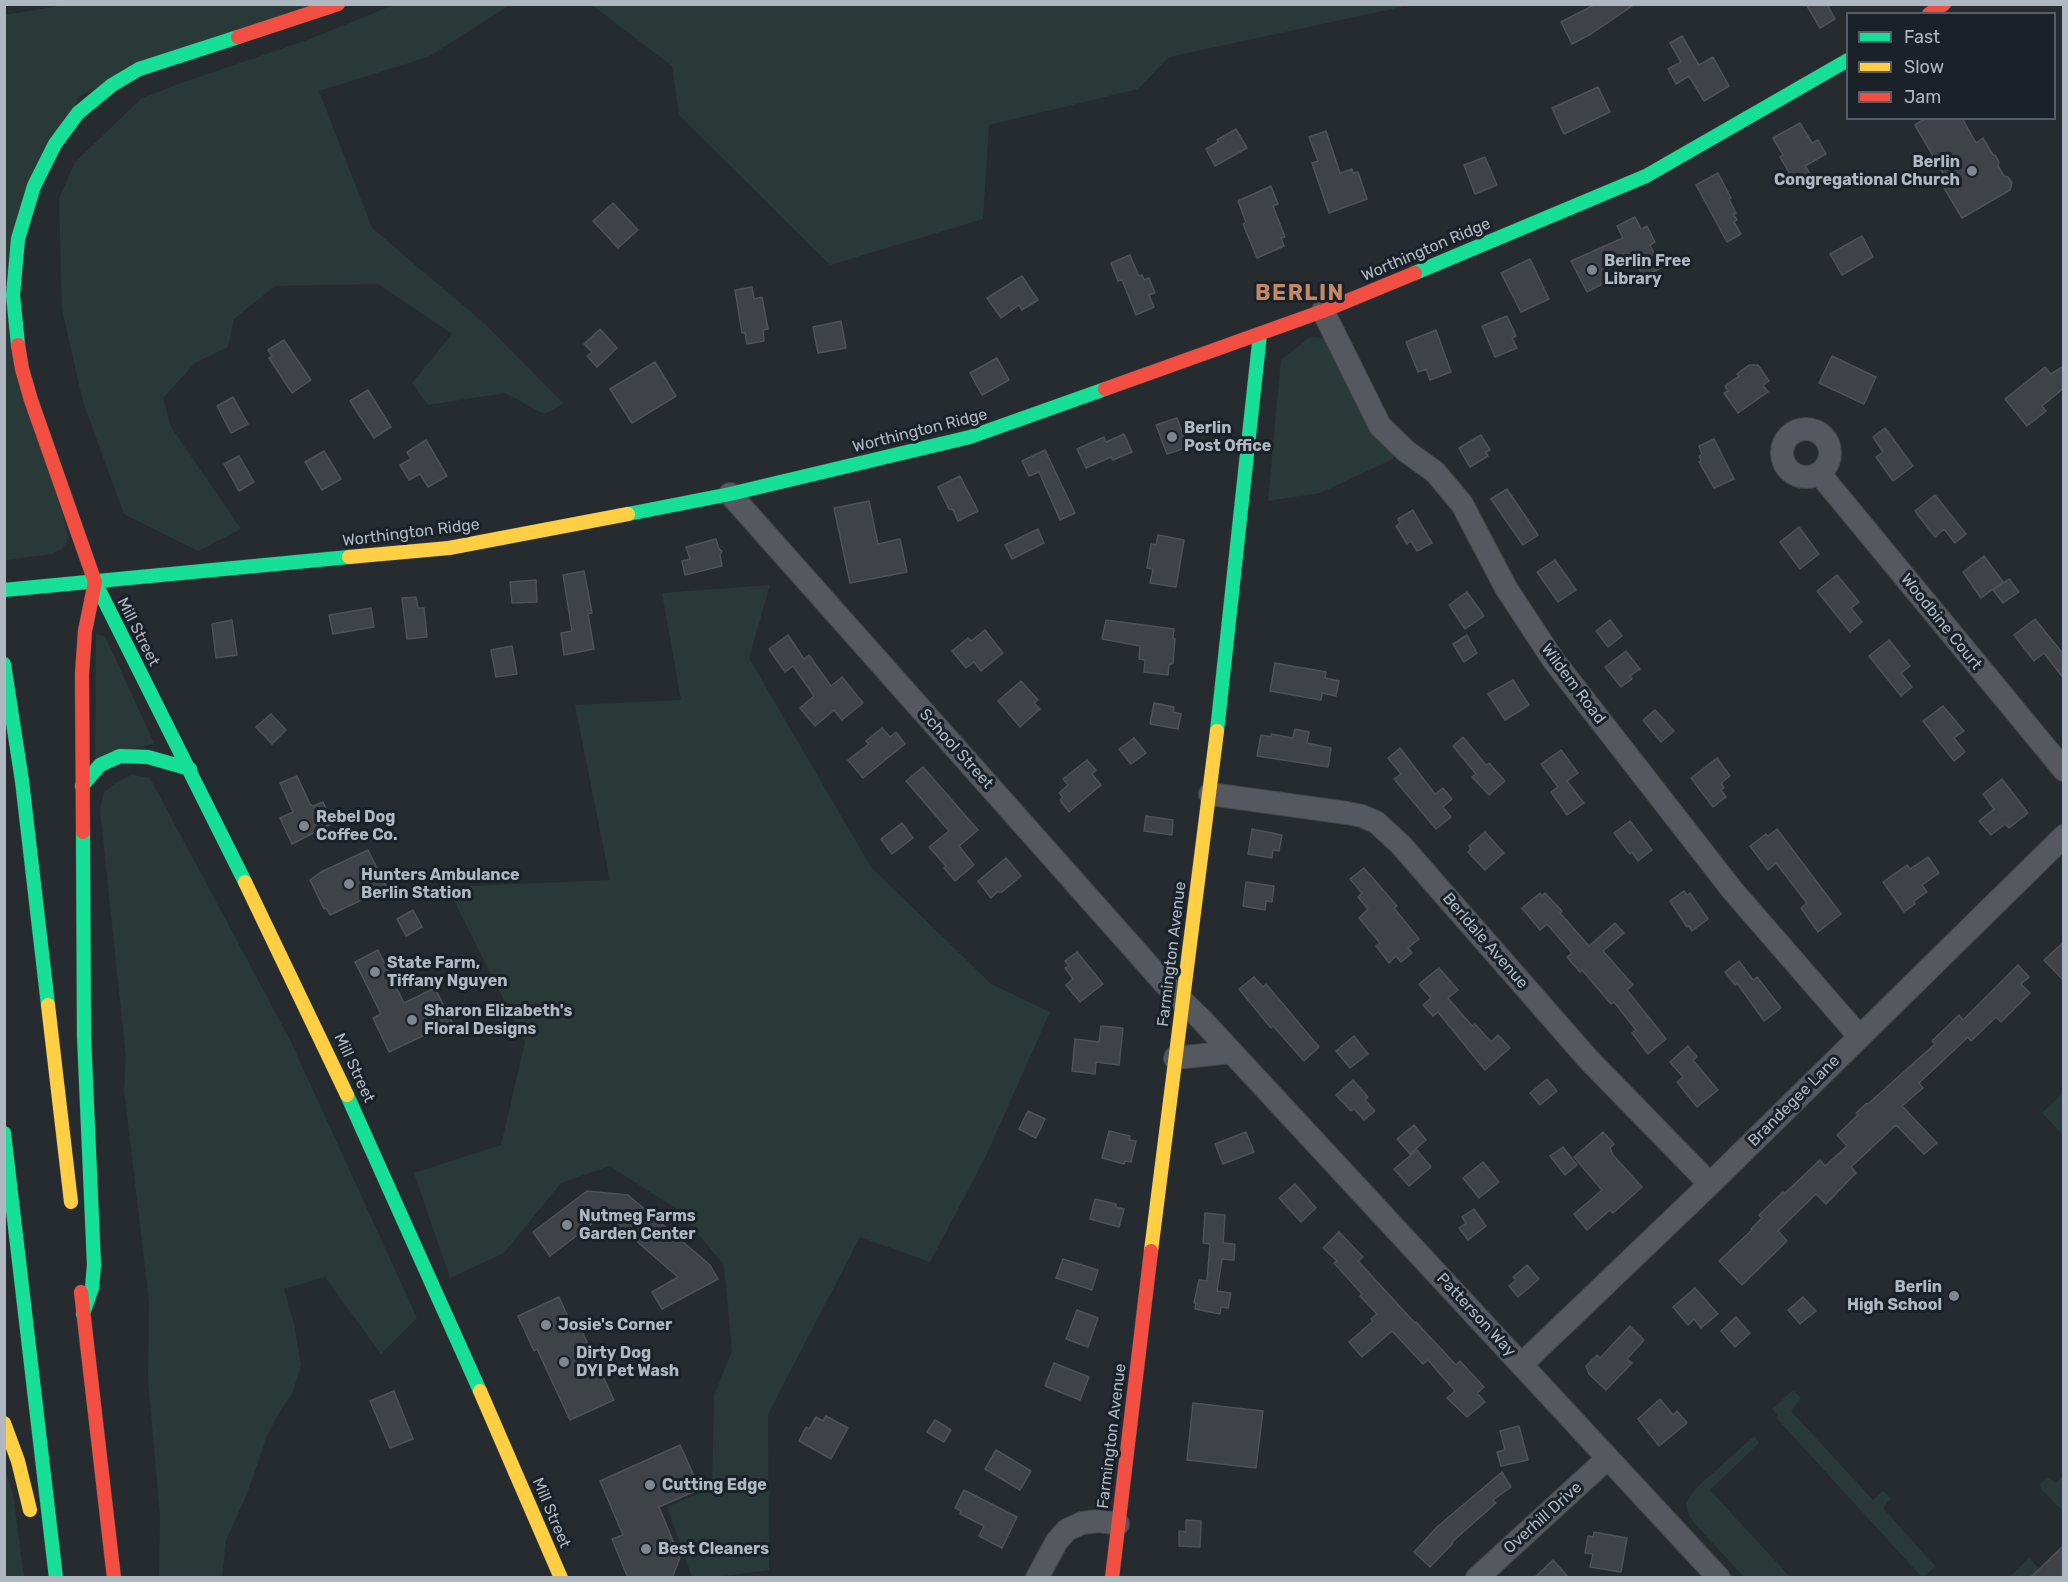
<!DOCTYPE html>
<style>
body{margin:0}
#map{position:relative;width:2068px;height:1582px;overflow:hidden;background:#262b2f;font-family:Rubik,sans-serif}
canvas{display:block}
.frame{position:absolute;inset:0;border:6px solid #afb7c1;pointer-events:none}
.legend{position:absolute;left:1846px;top:12px;width:210px;height:108px;box-sizing:border-box;background:#1a2129;border:2px solid #565d66;margin:0;padding:8px 10px;list-style:none;font-size:18px;color:#afb7c1}
.legend li{display:flex;align-items:center;gap:12px;height:30px}
.legend b{width:30px;border:2px solid #565d66}
</style>
<div id="map">
<canvas width="2068" height="1582"></canvas>
<div class="frame"></div>
<ul class="legend">
<li><b style="height:8px;background:#16e098"></b>Fast</li>
<li><b style="height:8px;background:#ffcf43"></b>Slow</li>
<li><b style="height:8px;background:#f24e42"></b>Jam</li>
</ul>
</div>
<script>
const g = document.querySelector('canvas').getContext('2d');
g.lineJoin = 'round';
function fillPath(path, color) { g.fillStyle = color; g.fill(path, 'evenodd'); }
const shape = rows => new Path2D(rows.map(r => 'M' + r).join(''));
function trace(path, color, width, dash) { g.strokeStyle = color; g.lineWidth = width; g.lineCap = dash ? 'butt' : 'round'; g.setLineDash(dash || []); g.stroke(path); }
function drawText(font, color, halo, rows, align = 'center') {
  g.font = font + ' Rubik,sans-serif'; g.lineWidth = 6; g.setLineDash([]); g.textBaseline = 'middle'; g.strokeStyle = halo; g.fillStyle = color; for (const [text, x, y, turn = 0] of rows) {
    g.save(); g.translate(x, y); g.rotate((+turn || 0) * Math.PI / 180); g.textAlign = isNaN(turn) ? turn : align; if (halo) g.strokeText(text, 0, 0); g.fillText(text, 0, 0); g.restore();
  }
}
const green = shape([
 [396,4,510,5,428,57,319,91,372,228,486,325,564,404,544,414,505,393,428,405,412,383,452,334,378,284,275,286,234,319,228,347,195,363,163,398,171,427,241,529,198,551,124,514,83,402,62,309,59,199,75,162,142,98,176,85,307,40],
 [65,5,312,5,79,96,7,283,69,539,62,549,52,554,6,560,4,15],
 [592,5,1404,5,1401,7,1169,57,1138,89,989,125,983,219,830,265,679,115,672,66],
 [1310,337,1331,339,1396,448,1393,459,1320,493,1268,501,1281,360],
 [770,585,749,658,871,867,991,984,1050,1012,986,1156,930,1262,860,1237,768,1414,769,1570,716,1577,692,1577,667,1507,712,1488,714,1396,732,1351,724,1265,678,1210,610,1166,561,1183,504,1253,450,1278,414,1173,501,1145,525,1042,447,887,610,880,575,705,681,700,662,593],
 [96,634,105,636,154,743,95,760],
 [132,775,150,778,291,1042,417,1318,381,1354,325,1277,284,1289,294,1324,301,1365,292,1394,280,1411,267,1436,247,1494,226,1540,222,1577,159,1577,160,1516,148,1380,149,1301,124,1090,126,1058,100,810,104,792,117,782],
 [2063,1093,2064,1132,2062,1134,2042,1113],
 [1794,1391,1801,1398,1791,1411,1873,1500,1883,1491,1891,1498,1883,1508,1935,1566,1926,1575,1921,1576,1918,1573,1781,1423,1777,1418,1778,1415,1772,1409,1791,1392],
 [1754,1436,1758,1441,1758,1444,1710,1490,1790,1577,1744,1577,1696,1525,1689,1516,1687,1509,1686,1503,1695,1489],
 [4,1466,13,1494,24,1577,5,1577],
 [2063,1476,2064,1509,2062,1510,2041,1489,2040,1484,2047,1477,2056,1483],
 [2029,1558,2039,1568,2035,1573,2039,1577,2008,1578]
]);
const building = shape([
 [1596,4,1635,4,1591,34,1572,44,1561,22,1596,4],
 [1806,4,1827,4,1835,19,1820,28,1806,4],
 [1682,36,1699,65,1713,57,1729,86,1704,101,1689,76,1676,84,1668,69,1681,62,1670,43,1682,36],
 [1598,87,1610,112,1564,134,1552,108,1598,87],
 [1926,118,1962,118,1976,143,1983,138,1993,155,1995,155,1999,162,1998,166,2004,176,2008,177,2012,183,2010,190,1962,218,1940,181,1946,178,1915,125,1926,118],
 [1800,123,1812,143,1818,140,1826,154,1805,166,1810,174,1795,183,1780,157,1783,155,1773,138,1800,123],
 [1236,129,1247,148,1215,166,1206,149,1218,142,1217,140,1236,129],
 [1326,131,1340,173,1352,169,1353,173,1358,172,1367,199,1329,213,1312,163,1318,161,1309,137,1326,131],
 [1485,157,1497,185,1475,194,1464,165,1485,157],
 [1718,173,1731,198,1729,199,1736,213,1733,214,1737,220,1734,222,1741,234,1727,242,1696,185,1718,173],
 [1271,186,1278,204,1273,206,1285,237,1281,238,1284,246,1257,258,1243,224,1246,222,1238,201,1271,186],
 [613,203,638,230,618,248,593,221,613,203],
 [1635,217,1641,229,1647,226,1655,242,1650,245,1661,268,1643,277,1633,257,1607,270,1612,279,1587,292,1571,261,1623,238,1617,226,1635,217],
 [1862,236,1873,257,1842,275,1830,254,1862,236],
 [1130,255,1139,276,1142,275,1144,280,1149,278,1155,293,1149,295,1154,307,1136,315,1122,280,1118,281,1111,263,1130,255],
 [1530,259,1549,299,1521,312,1501,273,1530,259],
 [1022,276,1038,300,1022,310,1019,305,1001,318,987,298,1022,276],
 [752,287,754,299,762,297,768,329,763,330,764,341,747,344,745,333,742,333,735,290,752,287],
 [1507,316,1516,336,1512,338,1517,348,1495,357,1482,326,1507,316],
 [841,321,846,348,818,353,813,327,841,321],
 [600,329,617,348,597,367,587,356,592,352,584,344,600,329],
 [1436,330,1451,372,1430,380,1426,369,1418,372,1406,342,1436,330],
 [284,340,311,380,292,393,269,358,272,356,268,350,284,340],
 [1832,356,1876,377,1864,404,1819,383,1832,356],
 [997,358,1009,380,982,395,970,373,997,358],
 [655,362,676,396,632,423,610,389,655,362],
 [1749,365,1758,365,1769,381,1763,385,1768,392,1738,413,1724,393,1728,391,1725,386,1739,376,1737,374,1749,365],
 [2064,366,2064,388,2042,406,2046,411,2027,426,2005,399,2045,367,2051,374,2064,366],
 [368,390,391,427,374,438,350,401,368,390],
 [233,397,248,424,231,433,217,406,233,397],
 [1177,418,1188,447,1167,454,1156,425,1177,418],
 [1885,428,1913,466,1893,481,1876,457,1883,452,1873,437,1885,428],
 [1124,434,1132,452,1113,460,1111,457,1086,468,1077,449,1104,437,1106,442,1124,434],
 [1481,435,1490,450,1486,452,1488,456,1470,467,1459,448,1481,435],
 [1714,439,1734,479,1714,488,1699,462,1701,461,1699,456,1702,454,1699,446,1714,439],
 [426,440,447,476,428,487,420,474,409,480,400,465,411,459,407,452,426,440],
 [1045,450,1075,513,1060,520,1039,472,1029,476,1022,461,1045,450],
 [324,451,341,479,322,490,305,462,324,451],
 [239,456,254,482,239,491,224,464,239,456],
 [960,476,978,511,958,521,953,510,949,509,938,487,960,476],
 [1507,489,1538,535,1523,545,1491,499,1507,489],
 [1935,495,1966,534,1955,543,1944,529,1935,537,1915,511,1935,495],
 [869,501,878,544,900,539,907,572,850,583,834,508,869,501],
 [1413,510,1432,543,1417,551,1411,541,1407,544,1396,526,1400,523,1398,519,1413,510],
 [1799,527,1819,554,1800,569,1780,542,1799,527],
 [1038,529,1044,543,1012,559,1005,545,1038,529],
 [1158,535,1184,540,1176,587,1150,583,1153,569,1147,568,1151,544,1156,545,1158,535],
 [716,539,719,549,722,551,720,555,722,566,685,575,682,561,690,559,686,547,716,539],
 [1984,556,2003,582,1981,598,1963,572,1984,556],
 [1555,560,1576,590,1558,602,1537,572,1555,560],
 [584,571,592,613,588,614,594,649,564,655,561,633,572,631,563,575,584,571],
 [1837,575,1859,602,1851,608,1862,622,1850,632,1817,591,1837,575],
 [2009,579,2019,592,2003,603,1993,590,2009,579],
 [536,580,537,602,512,603,510,582,536,580],
 [1467,592,1484,616,1465,629,1449,605,1467,592],
 [416,597,418,608,424,608,427,637,407,639,402,598,416,597],
 [371,608,374,627,333,634,329,615,371,608],
 [2035,619,2064,655,2064,679,2044,653,2034,661,2014,635,2035,619],
 [232,620,237,655,216,658,212,624,232,620],
 [1106,620,1174,629,1173,638,1175,639,1173,663,1169,665,1168,675,1144,672,1145,660,1139,659,1140,646,1102,639,1106,620],
 [1610,620,1622,636,1608,647,1596,631,1610,620],
 [985,630,1003,653,981,671,974,662,966,668,952,651,968,638,971,641,985,630],
 [788,635,804,659,809,655,831,686,842,677,863,703,842,720,834,710,815,726,800,708,814,696,793,666,785,672,769,649,788,635],
 [1467,635,1477,653,1464,662,1453,644,1467,635],
 [1889,640,1910,666,1901,673,1912,687,1901,696,1869,656,1889,640],
 [512,646,517,674,496,677,491,650,512,646],
 [1626,651,1640,669,1630,676,1632,679,1621,687,1605,667,1626,651],
 [1275,663,1326,672,1325,678,1339,681,1336,696,1322,693,1321,700,1270,691,1275,663],
 [1513,680,1529,705,1505,720,1488,694,1513,680],
 [1021,681,1038,700,1034,703,1040,709,1020,727,998,701,1021,681],
 [1154,703,1174,707,1173,712,1181,714,1178,729,1150,724,1154,703],
 [1943,706,1964,731,1954,738,1965,752,1954,761,1923,721,1943,706],
 [1655,710,1674,731,1661,742,1643,720,1655,710],
 [271,714,286,730,272,744,256,727,271,714],
 [882,728,890,737,896,732,905,744,863,778,848,760,869,744,866,741,882,728],
 [1295,729,1309,732,1307,743,1331,748,1328,767,1257,756,1261,735,1271,737,1271,734,1293,738,1295,729],
 [1463,737,1486,765,1489,763,1505,781,1489,795,1472,777,1476,774,1453,746,1463,737],
 [1134,738,1146,753,1131,764,1119,749,1134,738],
 [1400,748,1435,794,1443,788,1452,799,1443,807,1451,817,1436,829,1394,779,1401,774,1388,758,1400,748],
 [1561,750,1578,773,1567,781,1584,803,1567,815,1551,792,1558,787,1541,764,1561,750],
 [1717,758,1730,776,1721,783,1724,788,1721,790,1726,797,1713,807,1691,778,1717,758],
 [1087,760,1096,770,1092,774,1101,785,1069,812,1060,800,1063,797,1059,793,1068,785,1063,779,1087,760],
 [923,767,978,830,959,846,974,865,955,881,944,868,946,866,929,847,949,831,906,781,923,767],
 [297,776,310,804,313,806,323,802,333,823,292,844,280,818,293,812,280,783,297,776],
 [2002,779,2028,813,2009,828,2005,824,1991,835,1979,821,1994,809,1983,794,2002,779],
 [1146,816,1173,820,1172,835,1144,831,1146,816],
 [1630,821,1652,850,1638,861,1632,852,1630,854,1614,833,1630,821],
 [902,823,913,838,892,854,881,839,902,823],
 [1252,829,1282,835,1279,851,1273,850,1272,858,1248,854,1252,829],
 [1777,829,1841,914,1818,932,1801,908,1807,903,1776,863,1768,870,1750,846,1766,834,1768,836,1777,829],
 [1485,832,1504,853,1485,870,1468,852,1471,849,1469,846,1485,832],
 [368,850,387,888,330,915,326,908,324,909,310,880,321,872,368,850],
 [1928,857,1939,873,1922,885,1927,892,1914,901,1915,904,1904,912,1883,882,1907,865,1910,869,1928,857],
 [1006,858,1021,876,1002,892,997,892,991,898,978,881,1006,858],
 [1364,868,1397,906,1394,908,1419,939,1408,948,1412,953,1401,962,1396,956,1389,963,1376,946,1380,943,1359,918,1368,909,1358,897,1362,893,1350,879,1364,868],
 [1246,882,1274,886,1272,902,1266,901,1265,910,1243,906,1246,882],
 [1684,891,1687,895,1690,893,1708,919,1692,931,1689,926,1687,927,1670,901,1684,891],
 [1540,893,1542,896,1545,893,1562,911,1560,913,1589,946,1615,923,1624,933,1603,951,1633,985,1627,990,1666,1039,1648,1054,1632,1033,1636,1030,1614,1002,1611,1004,1582,970,1580,972,1567,957,1572,953,1547,924,1540,930,1522,908,1540,893],
 [413,910,422,927,406,936,397,919,413,910],
 [2064,942,2064,981,2044,960,2064,942],
 [378,950,404,1003,435,988,452,1022,389,1052,373,1018,381,1014,355,962,378,950],
 [1077,952,1103,984,1080,1002,1066,985,1073,979,1065,968,1069,966,1065,961,1077,952],
 [1739,961,1753,980,1757,977,1781,1008,1764,1021,1737,983,1735,985,1725,972,1739,961],
 [2018,965,2029,977,2021,984,2030,993,2001,1022,1996,1017,1971,1041,1968,1037,1919,1083,1923,1088,1902,1106,1937,1143,1924,1154,1896,1125,1851,1167,1856,1173,1826,1204,1816,1194,1778,1231,1787,1241,1742,1285,1719,1261,1752,1230,1751,1229,1762,1218,1759,1215,1783,1192,1784,1194,1820,1160,1825,1166,1847,1146,1837,1135,1858,1115,1856,1113,1867,1103,1868,1104,1935,1044,1932,1041,1959,1015,1963,1020,2018,965],
 [1439,968,1458,990,1448,998,1472,1026,1475,1024,1491,1042,1498,1035,1510,1048,1485,1070,1438,1012,1433,1016,1423,1005,1431,998,1419,984,1439,968],
 [1254,977,1263,987,1266,984,1319,1047,1304,1061,1273,1026,1271,1028,1239,989,1254,977],
 [1101,1026,1123,1028,1119,1065,1096,1062,1095,1074,1072,1071,1075,1039,1099,1042,1101,1026],
 [1354,1036,1368,1054,1350,1068,1336,1051,1354,1036],
 [1688,1046,1697,1057,1693,1060,1718,1090,1697,1107,1677,1082,1683,1077,1670,1062,1688,1046],
 [1547,1079,1557,1091,1540,1105,1530,1093,1547,1079],
 [1353,1080,1368,1097,1365,1100,1375,1111,1364,1120,1354,1109,1351,1111,1336,1095,1353,1080],
 [1028,1111,1045,1119,1036,1138,1019,1129,1028,1111],
 [1414,1125,1426,1140,1410,1154,1397,1139,1414,1125],
 [1109,1131,1130,1136,1129,1140,1136,1141,1131,1162,1125,1161,1124,1164,1102,1158,1109,1131],
 [1246,1132,1254,1152,1223,1164,1215,1144,1246,1132],
 [1603,1132,1614,1144,1610,1148,1613,1155,1642,1187,1613,1213,1610,1210,1587,1230,1574,1214,1602,1190,1574,1157,1603,1132],
 [1563,1147,1577,1165,1565,1175,1550,1156,1563,1147],
 [1417,1150,1431,1167,1409,1186,1394,1169,1417,1150],
 [1483,1162,1499,1182,1479,1198,1463,1178,1483,1162],
 [1295,1184,1316,1208,1301,1222,1279,1198,1295,1184],
 [587,1191,628,1195,710,1265,718,1279,662,1309,652,1292,678,1277,605,1214,550,1256,533,1232,587,1191],
 [1095,1199,1116,1204,1116,1207,1124,1209,1119,1227,1090,1219,1095,1199],
 [1474,1209,1486,1226,1468,1240,1459,1228,1466,1223,1462,1217,1474,1209],
 [1205,1213,1225,1215,1223,1243,1235,1244,1234,1260,1222,1259,1217,1291,1231,1293,1228,1308,1221,1307,1220,1314,1195,1309,1196,1303,1194,1303,1199,1280,1207,1281,1210,1244,1203,1243,1205,1213],
 [1339,1232,1363,1257,1358,1261,1415,1323,1416,1322,1456,1365,1460,1361,1484,1387,1477,1393,1485,1402,1467,1417,1447,1398,1455,1391,1428,1360,1423,1364,1392,1331,1362,1357,1349,1342,1373,1321,1371,1319,1377,1314,1360,1296,1362,1294,1334,1263,1337,1261,1323,1248,1339,1232],
 [1063,1259,1098,1270,1092,1290,1056,1278,1063,1259],
 [1527,1265,1539,1279,1518,1297,1509,1286,1516,1280,1513,1277,1527,1265],
 [1695,1288,1718,1314,1701,1328,1694,1319,1688,1325,1673,1307,1695,1288],
 [559,1297,574,1330,580,1327,614,1400,570,1420,537,1349,534,1351,518,1316,559,1297],
 [1803,1297,1816,1311,1800,1324,1788,1310,1803,1297],
 [1077,1310,1098,1318,1088,1347,1066,1339,1077,1310],
 [1736,1317,1750,1333,1735,1347,1721,1331,1736,1317],
 [1630,1326,1644,1340,1627,1359,1632,1363,1606,1390,1589,1374,1586,1366,1597,1355,1600,1358,1630,1326],
 [1054,1363,1089,1377,1080,1400,1045,1386,1054,1363],
 [394,1391,413,1439,390,1448,370,1401,394,1391],
 [1660,1399,1673,1415,1677,1411,1687,1423,1659,1446,1638,1419,1660,1399],
 [1193,1403,1263,1411,1256,1468,1187,1460,1193,1403],
 [826,1416,848,1428,831,1459,799,1441,806,1427,809,1429,816,1417,823,1421,826,1416],
 [935,1420,951,1430,944,1442,927,1432,935,1420],
 [1519,1426,1528,1460,1501,1466,1497,1452,1505,1450,1500,1431,1519,1426],
 [680,1445,700,1489,659,1507,680,1558,672,1578,628,1578,612,1539,623,1535,600,1481,680,1445],
 [996,1450,1031,1471,1020,1490,985,1469,996,1450],
 [1502,1472,1511,1487,1493,1500,1496,1503,1452,1542,1453,1543,1430,1567,1414,1552,1437,1527,1502,1472],
 [964,1490,1017,1517,1002,1548,979,1536,984,1526,960,1514,961,1511,955,1508,964,1490],
 [1186,1520,1201,1521,1200,1547,1179,1546,1179,1531,1186,1532,1186,1520],
 [1594,1532,1627,1538,1621,1572,1590,1567,1593,1554,1585,1553,1588,1536,1593,1537,1594,1532],
 [2064,1545,2064,1578,2030,1578,2064,1545],
 [1553,1560,1569,1578,1534,1578,1553,1560]
]);
const street = shape([
 [1323,311,1380,426,1406,451,1435,472,1462,504,1506,588,1554,661,1733,891,1859,1036],
 '1782 453a24 24 0 1 1 48 0a24 24 0 1 1-48 0Z',
 [1819,473,2064,770],
 [730,494,1166,985,1201,1019,1719,1578],
 [1210,794,1347,813,1362,816,1376,822,1401,845,1589,1060,1710,1184],
 [1175,1058,1232,1052],
 [1522,1364,1710,1184,2064,836],
 [1037,1578,1057,1541,1067,1530,1082,1523,1099,1521,1118,1524],
 [1477,1578,1608,1458]
]);
const fast = shape([
 [1415,273,1646,176,1848,60],
 [18,345,13,295,18,239,34,186,55,144,78,113,112,85,139,69,238,37],
 [628,514,730,494,970,437,1105,389],
 [95,582,245,882],
 [4,590,349,557],
 [4,664,22,781,48,1005],
 [1217,731,1260,334],
 [82,786,100,765,120,756,148,757,190,769],
 [83,832,84,1036,94,1265,92,1288,83,1314],
 [347,1095,480,1391],
 [4,1133,56,1578]
]);
const slow = shape([
 [349,557,449,548,628,514],
 [245,882,347,1095],
 [48,1005,71,1202],
 [1151,1251,1217,731],
 [480,1391,561,1578],
 [4,1423,18,1461,30,1510]
]);
const jam = shape([
 [1929,14,1944,4],
 [238,37,338,4],
 [18,345,22,369,31,400,95,582,85,631,82,674,83,832],
 [1105,389,1323,311,1415,273],
 [81,1292,114,1578],
 [1112,1578,1151,1251]
]);
const markers = [
 [1972,171,6,"#7f868e"],
 [1592,270,6,"#7f868e"],
 [1172,437,6,"#7f868e"],
 [304,826,6,"#7f868e"],
 [349,884,6,"#7f868e"],
 [375,972,6,"#7f868e"],
 [412,1020,6,"#7f868e"],
 [567,1225,6,"#7f868e"],
 [1954,1296,6,"#7f868e"],
 [546,1325,6,"#7f868e"],
 [564,1362,6,"#7f868e"],
 [650,1485,6,"#7f868e"],
 [646,1549,6,"#7f868e"]
];
const poiNames = [
 ["Berlin",1960,162,"right"],
 ["Congregational Church",1960,180,"right"],
 ["Berlin Free",1604,261],
 ["Library",1604,279],
 ["Berlin",1184,428],
 ["Post Office",1184,446],
 ["Rebel Dog",316,817],
 ["Coffee Co.",316,835],
 ["Hunters Ambulance",361,875],
 ["Berlin Station",361,893],
 ["State Farm,",387,963],
 ["Tiffany Nguyen",387,981],
 ["Sharon Elizabeth's",424,1011],
 ["Floral Designs",424,1029],
 ["Nutmeg Farms",579,1216],
 ["Garden Center",579,1234],
 ["Berlin",1942,1287,"right"],
 ["High School",1942,1305,"right"],
 ["Josie's Corner",558,1325],
 ["Dirty Dog",576,1353],
 ["DYI Pet Wash",576,1371],
 ["Cutting Edge",662,1485],
 ["Best Cleaners",658,1549]
];
const streetNames = [
 ["Worthington Ridge",1426,250,-23],
 ["Worthington Ridge",920,431,-14],
 ["Worthington Ridge",411,533,-7],
 ["Woodbine Court",1941,622,51],
 ["Mill Street",138,632,63],
 ["Wildem Road",1573,684,53],
 ["School Street",956,749,48],
 ["Berldale Avenue",1485,941,49],
 ["Farmington Avenue",1172,954,-83],
 ["Mill Street",354,1068,65],
 ["Brandegee Lane",1794,1101,-45],
 ["Patterson Way",1476,1315,47],
 ["Farmington Avenue",1112,1436,-83],
 ["Mill Street",551,1513,67],
 ["Overhill Drive",1543,1518,-42]
];
const districtNames = [
 ["BERLIN",1300,294]
];
fillPath(green, '#293938');
fillPath(building, '#3f4347');
trace(building, '#4d5257', 1.5);
trace(street, '#43474a', 24);
trace(fast, '#43474a', 15);
trace(slow, '#43474a', 15);
trace(jam, '#43474a', 15);
trace(street, '#55585e', 22);
trace(fast, '#16e098', 14);
trace(slow, '#ffcf43', 14);
trace(jam, '#f24e42', 14);
for (const [x, y, r, color] of markers) { const dot = new Path2D(); dot.arc(x, y, r, 0, 2 * Math.PI); g.fillStyle = color; g.fill(dot); trace(dot, '#1a2129', 2); }
drawText('bold 16px', '#afb7c1', '#1a2129', poiNames, 'left');
drawText('16px', '#afb7c1', '#1a2129', streetNames);
g.letterSpacing = '1.5px';
drawText('bold 22px', '#c48867', '#1a2129', districtNames);
g.letterSpacing = '0px';
</script>
